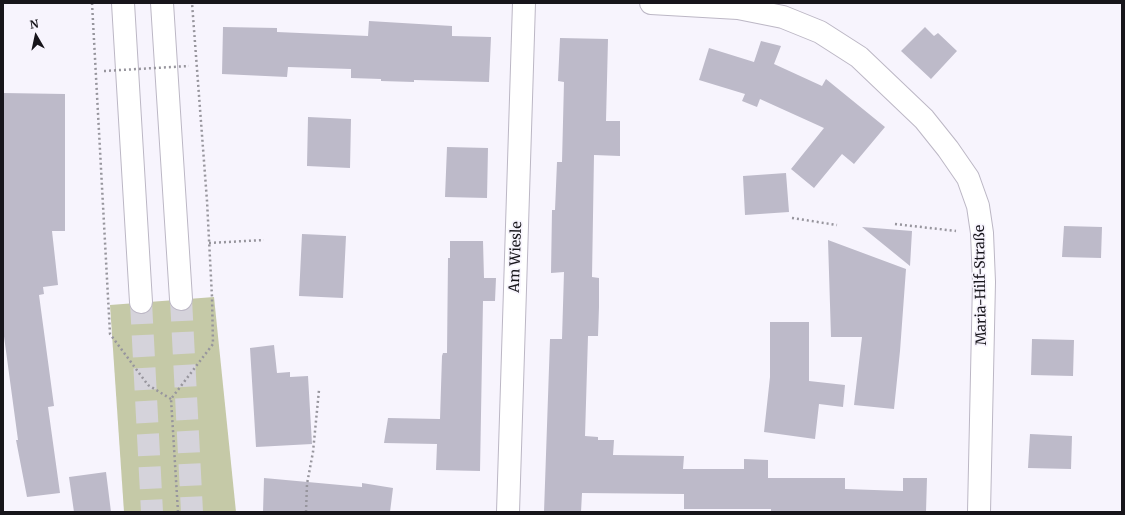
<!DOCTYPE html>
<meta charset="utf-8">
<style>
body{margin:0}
#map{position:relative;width:1125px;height:515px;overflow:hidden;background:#f7f4fd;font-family:Merriweather,serif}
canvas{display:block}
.frame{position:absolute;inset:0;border:4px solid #17151b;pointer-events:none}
.north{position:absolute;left:16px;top:16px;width:40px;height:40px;-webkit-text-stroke:3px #f7f4fd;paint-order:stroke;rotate:351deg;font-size:11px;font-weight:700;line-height:16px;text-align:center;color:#17151b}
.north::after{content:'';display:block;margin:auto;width:14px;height:18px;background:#17151b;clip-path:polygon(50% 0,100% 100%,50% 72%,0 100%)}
</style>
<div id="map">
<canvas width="1125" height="515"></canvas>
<div class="frame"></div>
<div class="north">N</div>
</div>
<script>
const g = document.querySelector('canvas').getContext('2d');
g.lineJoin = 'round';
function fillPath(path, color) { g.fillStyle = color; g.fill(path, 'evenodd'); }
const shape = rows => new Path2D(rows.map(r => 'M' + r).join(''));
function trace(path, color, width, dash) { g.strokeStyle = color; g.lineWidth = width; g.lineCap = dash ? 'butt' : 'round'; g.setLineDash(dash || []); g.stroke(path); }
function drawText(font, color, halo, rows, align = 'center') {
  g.font = font + ' Merriweather,serif'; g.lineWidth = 3.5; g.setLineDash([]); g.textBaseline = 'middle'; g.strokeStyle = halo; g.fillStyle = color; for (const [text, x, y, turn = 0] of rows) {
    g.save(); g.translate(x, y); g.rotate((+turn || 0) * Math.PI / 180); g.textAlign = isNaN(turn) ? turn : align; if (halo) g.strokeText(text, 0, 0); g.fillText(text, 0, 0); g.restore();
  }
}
const green = shape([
 [214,297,236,512,124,512,110,305]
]);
const building = shape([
 [369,21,452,26,452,36,491,37,489,82,414,80,414,82,381,81,381,79,351,78,351,69,288,67,287,77,222,74,223,27,277,28,277,32,368,36],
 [925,27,934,36,938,33,957,51,931,79,901,51],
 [560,38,608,39,606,121,620,121,620,156,594,155,592,277,599,278,599,307,598,336,588,336,585,436,598,437,598,440,614,440,613,455,684,456,683,469,744,469,744,459,768,460,768,478,845,478,845,489,903,491,903,478,927,478,926,512,771,512,771,509,684,509,684,494,582,493,581,512,544,512,550,339,562,339,564,272,551,273,552,210,555,210,557,162,562,162,564,82,558,81],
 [761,41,781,46,774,64,822,86,826,79,885,127,854,164,842,154,814,188,791,169,824,128,760,99,757,107,742,101,745,94,699,80,709,48,754,62],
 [3,93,65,94,65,231,52,231,58,285,43,287,44,294,39,295,54,406,48,407,60,493,27,497,16,440,18,440,3,329],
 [308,117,351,119,350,168,307,166],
 [447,147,488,148,487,198,445,197],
 [786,173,789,212,745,215,743,176],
 [1064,226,1102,227,1101,258,1062,257],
 [862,227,912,231,910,266],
 [302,234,346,236,343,298,299,296],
 [828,240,906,269,900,351,894,409,854,405,862,337,831,337],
 [450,241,483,241,484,278,496,278,495,301,483,301,480,471,436,470,437,444,384,443,388,418,440,419,442,356,443,353,447,353,448,258,450,258],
 [770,322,809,322,809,381,845,385,843,407,819,404,815,439,764,432,770,377],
 [1032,339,1074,340,1073,376,1031,375],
 [274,345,277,373,290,372,290,377,308,376,312,444,256,447,250,348],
 [1030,434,1072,436,1071,469,1028,468],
 [106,472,111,512,74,512,69,477],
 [264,478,362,487,362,483,393,488,390,512,263,512]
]);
const highwayTunnel = shape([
 [181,299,192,512],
 [141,302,152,512]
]);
const path = shape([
 [92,3,110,334,148,385,171,399],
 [792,218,837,225],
 [895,224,956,231],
 [209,243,264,240],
 [178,512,171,399,213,344,212,297,207,201,192,3],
 [306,512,307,484,313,452,319,390]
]);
const minor = shape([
 [651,3,738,8,783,17,820,32,859,57,924,119,948,149,968,178,978,206,982,233,984,282,979,512],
 [508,512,524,3]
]);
const highway = shape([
 [123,3,141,302],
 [162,3,181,299]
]);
const pathBridge = shape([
 [104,71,189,66]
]);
const streetNames = [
 ["Am Wiesle",516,257,-88],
 ["Maria-Hilf-Straße",981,285,-91]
];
fillPath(green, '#c5c9a7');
fillPath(building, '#bdbac9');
trace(highwayTunnel, '#d5d3db', 22, [22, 11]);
trace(minor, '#bcb7c5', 24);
trace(highway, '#bcb7c5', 24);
trace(path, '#97959d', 2.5, [2, 3]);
trace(minor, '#fff', 22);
trace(highway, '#fff', 22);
trace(pathBridge, '#97959d', 2.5, [2, 3]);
drawText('14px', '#17151b', '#f7f4fd', streetNames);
</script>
